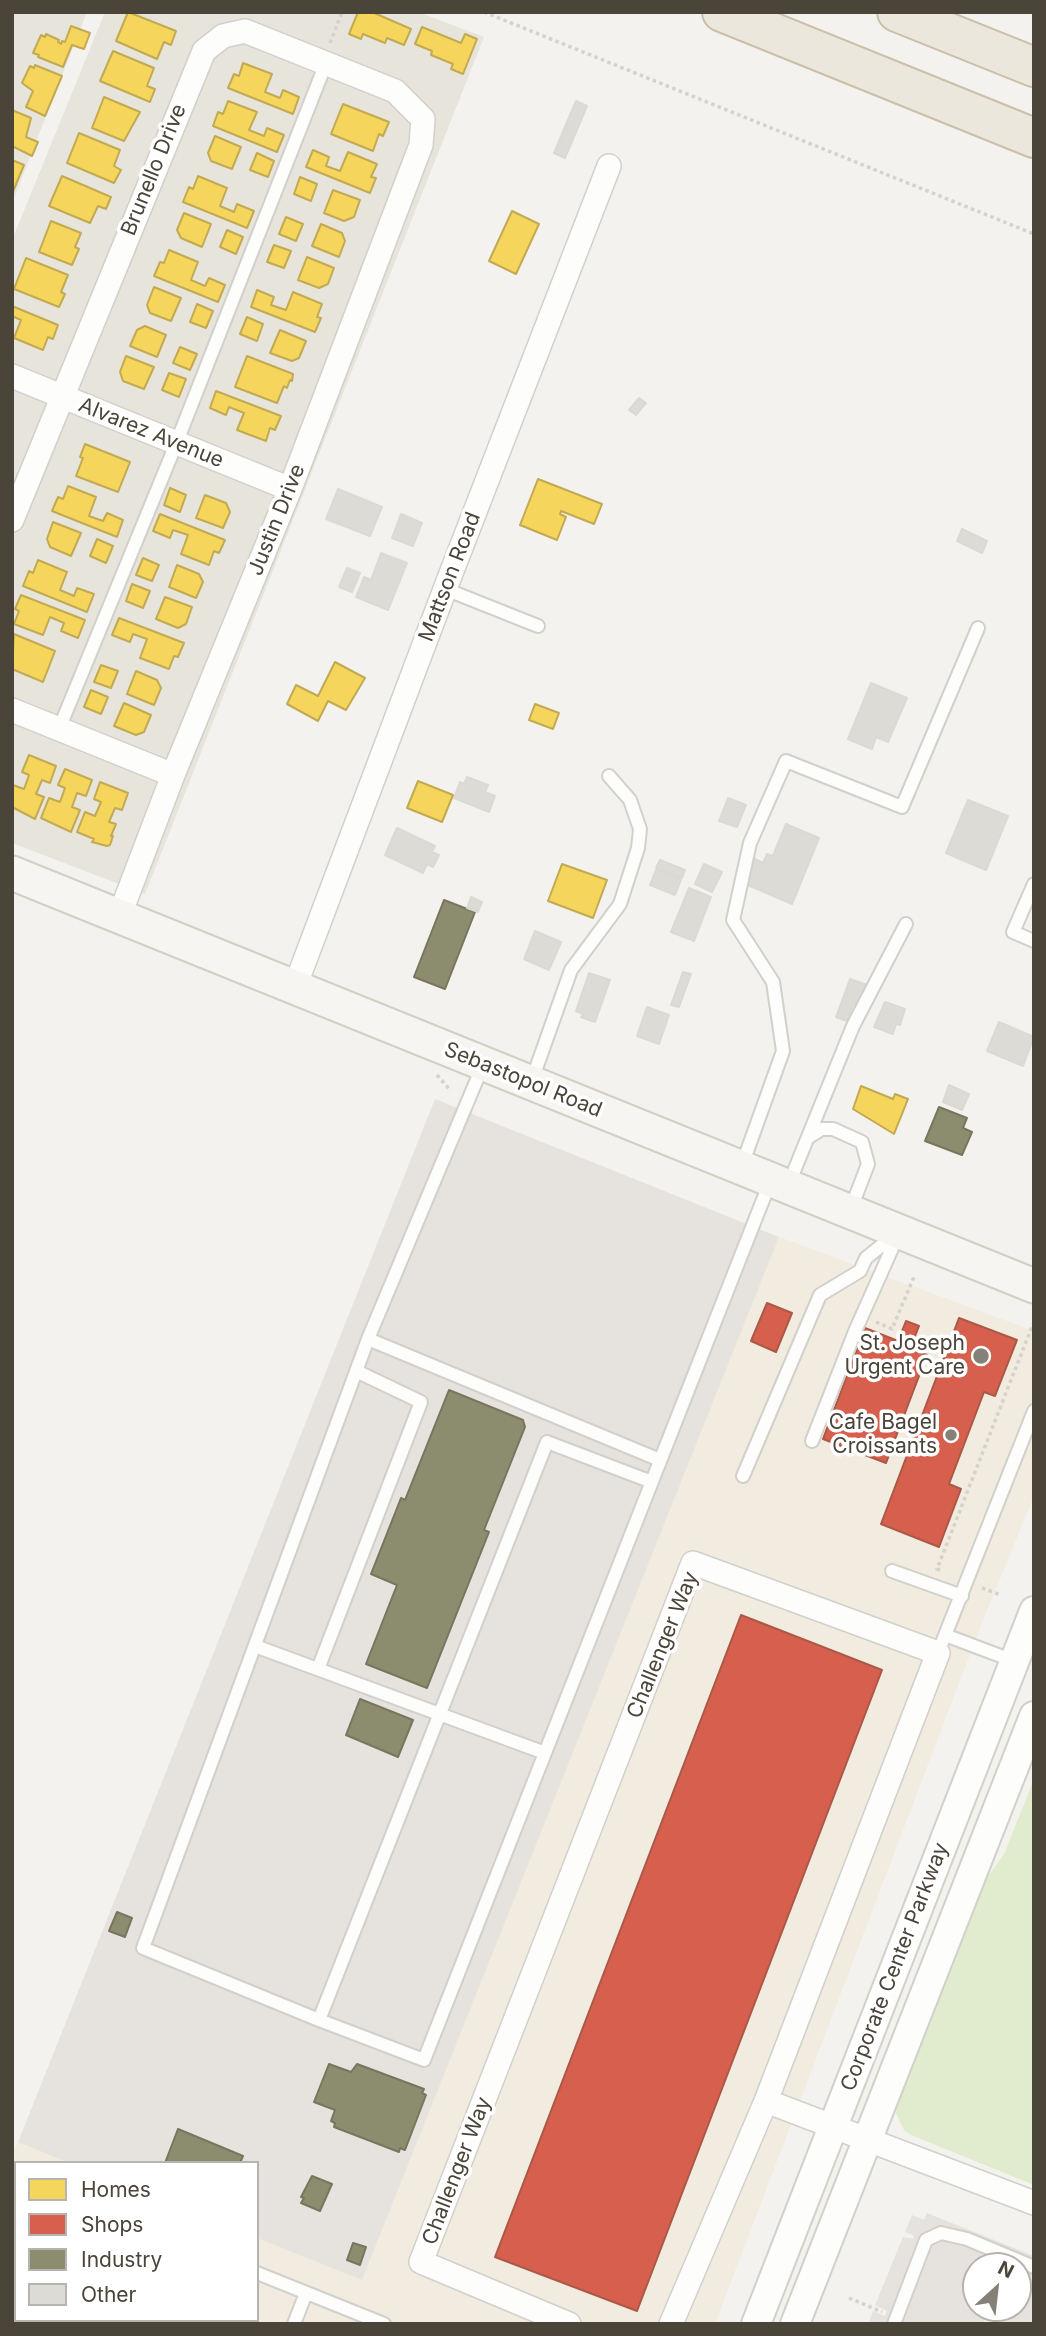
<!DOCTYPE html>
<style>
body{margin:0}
#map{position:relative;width:1046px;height:2336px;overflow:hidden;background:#f4f2ee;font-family:Inter,sans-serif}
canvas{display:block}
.frame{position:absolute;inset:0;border:14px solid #4a4439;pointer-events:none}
.legend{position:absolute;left:14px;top:2161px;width:245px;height:161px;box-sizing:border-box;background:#fff;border:2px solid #b7b4b0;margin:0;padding:9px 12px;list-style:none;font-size:21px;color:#4a4439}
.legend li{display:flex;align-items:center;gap:14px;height:35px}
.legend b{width:35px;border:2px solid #b7b4b0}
.north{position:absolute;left:962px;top:2252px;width:70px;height:70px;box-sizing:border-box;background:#fff;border:2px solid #b7b4b0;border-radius:50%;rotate:27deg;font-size:19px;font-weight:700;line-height:28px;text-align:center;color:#4a4439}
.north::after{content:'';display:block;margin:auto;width:24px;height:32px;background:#868178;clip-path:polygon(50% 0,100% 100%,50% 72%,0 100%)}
</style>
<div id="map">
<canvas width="1046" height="2336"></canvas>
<div class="frame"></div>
<ul class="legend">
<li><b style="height:19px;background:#f6d55c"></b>Homes</li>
<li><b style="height:19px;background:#d6604d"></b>Shops</li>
<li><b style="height:19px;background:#8c8c6e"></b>Industry</li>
<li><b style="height:19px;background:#dddbd6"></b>Other</li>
</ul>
<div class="north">N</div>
</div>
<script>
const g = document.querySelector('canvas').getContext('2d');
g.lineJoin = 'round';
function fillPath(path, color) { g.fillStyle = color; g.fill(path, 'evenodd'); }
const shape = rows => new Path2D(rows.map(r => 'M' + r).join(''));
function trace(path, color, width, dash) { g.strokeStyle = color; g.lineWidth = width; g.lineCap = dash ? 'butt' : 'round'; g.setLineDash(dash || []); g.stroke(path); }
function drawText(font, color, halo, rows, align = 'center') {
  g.font = font + ' Inter,sans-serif'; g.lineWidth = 7; g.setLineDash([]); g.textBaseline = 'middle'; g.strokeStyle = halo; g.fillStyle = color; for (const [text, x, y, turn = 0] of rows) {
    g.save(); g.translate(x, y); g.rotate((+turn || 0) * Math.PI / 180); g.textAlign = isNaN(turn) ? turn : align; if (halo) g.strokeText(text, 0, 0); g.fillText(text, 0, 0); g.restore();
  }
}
const residential = shape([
 [12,12,87,12,12,203],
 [105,12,418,12,484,37,145,894,12,843,12,240]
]);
const commercial = shape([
 [779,1237,1034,1331,1034,1496,980,1628,715,2324,12,2324,12,2157,18,2142,69,2163,16,2163,16,2320,257,2320,257,2238,362,2280]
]);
const industrial = shape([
 [435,1099,779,1237,362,2280,257,2238,257,2163,69,2163,18,2142]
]);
const green = shape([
 [1034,1779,1034,2185,911,2135,904,2130,896,2113,897,2103,984,1882,1004,1854]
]);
const parking = shape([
 [927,2213,1034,2256,1034,2324,996,2324,1002,2308,1018,2308,1018,2284,1026,2286,1030,2281,1026,2276,1018,2273,1018,2266,1001,2266,994,2263,989,2266,976,2266,976,2308,989,2308,983,2324,868,2324,873,2311,885,2316,887,2311,875,2305,903,2237,914,2239,913,2235,905,2232,912,2215,924,2220]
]);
const homes = shape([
 [128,12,176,31,171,45,164,42,157,59,116,41,128,12],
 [358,12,372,12,411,29,404,45,387,38,385,43,363,34,361,39,349,34,358,12],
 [71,26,90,33,84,49,72,45,63,67,38,57,39,55,33,53,41,35,45,37,46,34,59,40,58,42,61,44,62,41,65,42,71,26],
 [422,27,461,43,465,34,477,39,463,74,451,69,453,64,431,55,432,51,415,44,422,27],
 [113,51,154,68,147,86,155,89,150,102,100,81,113,51],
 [243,63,272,74,265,92,280,98,283,90,299,97,293,114,228,88,234,74,239,76,243,63],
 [35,65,62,76,45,116,26,107,33,91,22,83,30,66,34,68,35,65],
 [104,97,140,112,124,141,92,128,104,97],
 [228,101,257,112,249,130,264,136,267,128,284,135,277,152,213,126,218,112,223,114,228,101],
 [343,104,389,122,383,136,379,134,373,151,331,134,343,104],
 [12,110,31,118,26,137,38,142,32,156,12,146,12,110],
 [79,133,120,150,114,166,121,170,114,183,67,163,79,133],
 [215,136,241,147,232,169,211,161,208,153,215,136],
 [313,150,329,157,326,166,340,171,348,152,377,164,371,177,376,178,370,193,306,167,313,150],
 [257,153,274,161,268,177,250,170,257,153],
 [12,160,24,165,12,194,12,160],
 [62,176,111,197,106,209,98,206,90,223,49,206,62,176],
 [198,176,227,188,220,206,234,212,237,204,254,211,247,228,183,202,189,187,193,189,198,176],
 [300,177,317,184,311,201,294,194,300,177],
 [333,190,360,200,354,217,344,221,324,213,333,190],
 [512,211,539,224,516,274,489,261,512,211],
 [184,213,211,224,202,247,181,238,177,230,184,213],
 [286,217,303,224,296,241,279,234,286,217],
 [51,221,81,233,75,247,79,249,72,265,39,252,51,221],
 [321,224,342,233,345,241,339,257,312,246,321,224],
 [227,230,243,237,236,254,220,247,227,230],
 [274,245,291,251,284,268,267,262,274,245],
 [169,250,198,262,191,280,205,286,209,278,225,285,218,302,154,276,160,262,164,263,169,250],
 [307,257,334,268,328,284,319,288,298,280,307,257],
 [26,258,68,275,61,292,65,294,59,307,14,289,26,258],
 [154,287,181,298,171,321,150,313,147,305,154,287],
 [257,290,274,297,271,305,286,310,293,292,322,304,317,317,321,318,315,332,251,307,257,290],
 [197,304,213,311,206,328,190,322,197,304],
 [12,306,58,325,53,339,48,337,43,350,14,338,21,320,12,316,12,306],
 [247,317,263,324,257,341,240,334,247,317],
 [145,326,166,335,157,357,130,346,137,330,145,326],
 [280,330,306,341,299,358,292,361,270,353,280,330],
 [180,347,197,354,190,370,173,363,180,347],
 [126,356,154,367,144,389,123,381,120,372,126,356],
 [247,356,293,374,292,381,290,380,287,388,284,386,277,403,235,387,247,356],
 [169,373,186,379,179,397,162,390,169,373],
 [216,391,281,416,275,430,270,428,266,441,237,430,244,413,229,407,226,415,210,408,216,391],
 [85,444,130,462,118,492,76,476,83,458,80,457,85,444],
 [538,479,602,504,594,524,561,511,560,514,566,517,557,540,520,525,538,479],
 [68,486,96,497,89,516,103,521,107,513,123,520,117,537,52,511,58,497,63,499,68,486],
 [170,488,186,495,180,512,164,505,170,488],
 [205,495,226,503,230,512,223,528,196,518,205,495],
 [160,514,225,540,219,553,214,551,209,565,181,554,188,535,173,530,170,538,153,531,160,514],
 [53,522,81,533,71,556,50,547,47,539,53,522],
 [97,539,113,546,106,563,90,556,97,539],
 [143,558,159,565,152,581,136,575,143,558],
 [38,560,67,572,60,590,74,596,77,588,94,594,87,612,23,586,29,571,33,573,38,560],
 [177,565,199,574,203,582,196,598,169,587,177,565],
 [132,584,150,591,143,608,126,601,132,584],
 [21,595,85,620,78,638,61,631,64,623,50,617,43,635,14,624,19,611,15,609,21,595],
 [165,597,192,607,186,624,178,628,156,619,165,597],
 [119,618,184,643,178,657,174,656,169,669,140,658,147,639,133,634,130,642,112,635,119,618],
 [14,634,55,651,43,682,12,669,14,634],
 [335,662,365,678,346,710,328,701,318,721,287,704,296,685,318,696,335,662],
 [101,665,118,671,111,688,94,682,101,665],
 [136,671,157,680,161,688,154,705,127,694,136,671],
 [91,690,108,697,101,714,84,707,91,690],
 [124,703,151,715,144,732,136,735,114,726,124,703],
 [535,704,559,713,553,729,529,720,535,704],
 [29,755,56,766,50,783,42,780,36,794,44,797,35,819,12,807,13,785,24,789,29,775,22,772,29,755],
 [65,769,92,780,86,796,77,793,72,807,80,810,71,832,41,818,49,798,60,802,65,788,58,785,65,769],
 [418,781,453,795,442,822,407,808,418,781],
 [100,782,128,793,122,810,115,808,109,822,116,824,111,836,113,836,110,845,107,846,92,842,94,839,77,832,85,812,95,816,101,802,94,799,100,782],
 [562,864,607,880,593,918,548,901,562,864],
 [861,1086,893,1099,895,1094,908,1099,894,1134,853,1109,861,1086]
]);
const shops = shape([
 [767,1303,792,1313,776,1352,751,1341,767,1303],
 [959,1318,1017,1340,995,1396,984,1392,949,1484,961,1489,939,1547,881,1524,959,1318],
 [906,1321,919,1326,910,1349,927,1355,886,1463,823,1439,865,1328,898,1341,906,1321],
 [741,1615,882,1670,637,2311,495,2257,741,1615],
 [19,2320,257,2320,255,2324,18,2324,19,2320]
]);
const industry = shape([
 [444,900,475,912,445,989,414,977,444,900],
 [939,1107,967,1118,963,1128,972,1132,962,1155,925,1141,939,1107],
 [449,1390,523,1420,525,1427,484,1530,489,1532,427,1688,366,1664,397,1585,371,1574,401,1498,405,1500,449,1390],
 [360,1699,413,1720,398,1757,346,1735,360,1699],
 [117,1912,132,1918,125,1937,109,1931,117,1912],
 [329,2064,351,2072,357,2064,424,2089,422,2093,426,2095,405,2150,400,2148,399,2152,334,2127,335,2123,331,2121,335,2110,314,2102,329,2064],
 [178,2129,243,2156,240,2163,165,2163,178,2129],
 [312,2176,332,2184,320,2211,301,2203,304,2198,301,2197,312,2176],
 [353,2243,366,2247,360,2265,347,2260,353,2243]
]);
const building = shape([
 [576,101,587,106,565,158,554,153,576,101],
 [639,398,646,403,636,415,629,410,639,398],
 [338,489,382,507,370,536,326,519,338,489],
 [401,514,422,523,413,546,392,538,401,514],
 [962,529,987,541,982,553,957,541,962,529],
 [381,553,407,563,388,610,356,597,364,577,371,580,381,553],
 [347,568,360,573,352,592,339,587,347,568],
 [871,683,907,698,888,742,876,737,872,749,848,739,871,683],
 [467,777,488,785,485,792,495,796,489,812,454,798,460,782,464,784,467,777],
 [728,798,746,805,737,827,719,821,728,798],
 [968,800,1008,816,986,870,946,853,968,800],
 [786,824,819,838,792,904,743,883,753,858,763,863,767,854,773,856,786,824],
 [397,828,435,846,432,852,439,855,433,867,427,864,423,873,385,855,397,828],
 [660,860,685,870,682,878,656,868,660,860],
 [704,864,722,872,712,892,695,884,704,864],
 [656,870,681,880,675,895,650,885,656,870],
 [689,888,711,897,694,941,671,932,689,888],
 [471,897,482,902,478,912,467,908,471,897],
 [535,931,561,942,549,970,524,959,535,931],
 [683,972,691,974,679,1007,671,1005,683,972],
 [589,973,610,980,595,1022,581,1017,583,1014,576,1011,589,973],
 [850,979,867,985,860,1006,854,1003,847,1021,836,1017,850,979],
 [885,1002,905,1009,900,1025,896,1024,893,1034,874,1027,885,1002],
 [647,1007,669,1015,659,1044,637,1036,647,1007],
 [999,1022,1034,1037,1023,1066,987,1051,999,1022],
 [949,1085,969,1094,962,1110,943,1102,949,1085]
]);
const path = shape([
 [484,12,1034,234],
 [330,43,342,12],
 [437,1075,451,1091],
 [876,1322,892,1329,914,1277],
 [940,1570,937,1569,1033,1324],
 [982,1588,1001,1595],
 [849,2298,882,2312]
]);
const service = shape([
 [445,589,538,626],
 [59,729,176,444,326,63],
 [1034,884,1013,932,1034,941],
 [483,1065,368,1339,660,1460],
 [532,1080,571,970,620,904,638,848,640,829,630,800,609,776],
 [809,1137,822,1129,833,1129,862,1142,868,1164,850,1211],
 [741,1168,783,1051,773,982,733,920,750,843,786,761,902,807,978,628],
 [788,1186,853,1026,906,924],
 [812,1441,856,1329,898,1235],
 [743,1476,820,1295,860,1271,866,1258,896,1234],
 [652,1482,547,1442,319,2020,424,2060,757,1215,771,1180],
 [892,1571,962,1596],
 [945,1635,1014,1661],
 [255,1646,545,1753],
 [938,1653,1034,1411],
 [318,1669,421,1402,356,1371],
 [319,2020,143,1948,368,1339],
 [12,2253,16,2244],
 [257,2273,384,2324],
 [294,2324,306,2293],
 [894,2324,926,2240,941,2233,967,2239,1034,2267]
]);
const minor = shape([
 [12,376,290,489],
 [12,520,204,51,223,36,245,31,395,91,423,119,421,145,290,489,173,775,119,917],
 [12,710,173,775],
 [294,989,445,589,609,166],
 [766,2101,1034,2203],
 [569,2324,421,2262,693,1563,938,1653,766,2101,671,2324]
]);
const tertiary = shape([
 [756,2324,1034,1611],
 [795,2324,1034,1716]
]);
const secondary = shape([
 [12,873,1034,1286]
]);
const motorway = shape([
 [722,12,1034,138],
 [897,12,1034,67]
]);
const markers = [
 [981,1356,9,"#868178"],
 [951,1435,7,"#868178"]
];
const streetNames = [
 ["Brunello Drive",154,170,-68],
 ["Alvarez Avenue",151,433,22],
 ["Justin Drive",277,520,-68],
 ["Mattson Road",450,577,-69],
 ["Sebastopol Road",523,1080,22],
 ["Challenger Way",663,1645,-68],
 ["Corporate Center Parkway",895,1967,-69],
 ["Challenger Way",457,2171,-69]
];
const poiNames = [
 ["St. Joseph",965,1344],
 ["Urgent Care",965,1368],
 ["Cafe Bagel",937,1423],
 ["Croissants",937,1447]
];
fillPath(residential, '#e7e4dc');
fillPath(commercial, '#f2ebdf');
fillPath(industrial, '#e6e2de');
fillPath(green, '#e1eccf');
fillPath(parking, '#e6e3df');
fillPath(homes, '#f6d55c');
trace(homes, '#c2aa52', 2);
fillPath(shops, '#d6604d');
trace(shops, '#ac5847', 2);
fillPath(industry, '#8c8c6e');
trace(industry, '#78765e', 2);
fillPath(building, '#dddbd6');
trace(building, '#dcd9d4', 2);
trace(service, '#d2d0cb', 16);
trace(minor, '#d2d0cb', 26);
trace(tertiary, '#d2d0cb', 32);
trace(secondary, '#d2cfc5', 37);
trace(motorway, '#cbbfaa', 42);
trace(path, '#d3d2cc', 3.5, [3.5, 3.5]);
trace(service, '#fdfdfc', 12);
trace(minor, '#fdfdfc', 23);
trace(tertiary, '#fdfdfc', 28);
trace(secondary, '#f7f5f1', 33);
trace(motorway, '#ece7dc', 38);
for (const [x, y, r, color] of markers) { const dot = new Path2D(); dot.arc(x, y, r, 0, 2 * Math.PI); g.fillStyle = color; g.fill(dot); trace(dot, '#fff', 2.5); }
drawText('21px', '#4a4439', '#fff', streetNames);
drawText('21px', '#4a4439', '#fff', poiNames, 'right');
</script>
